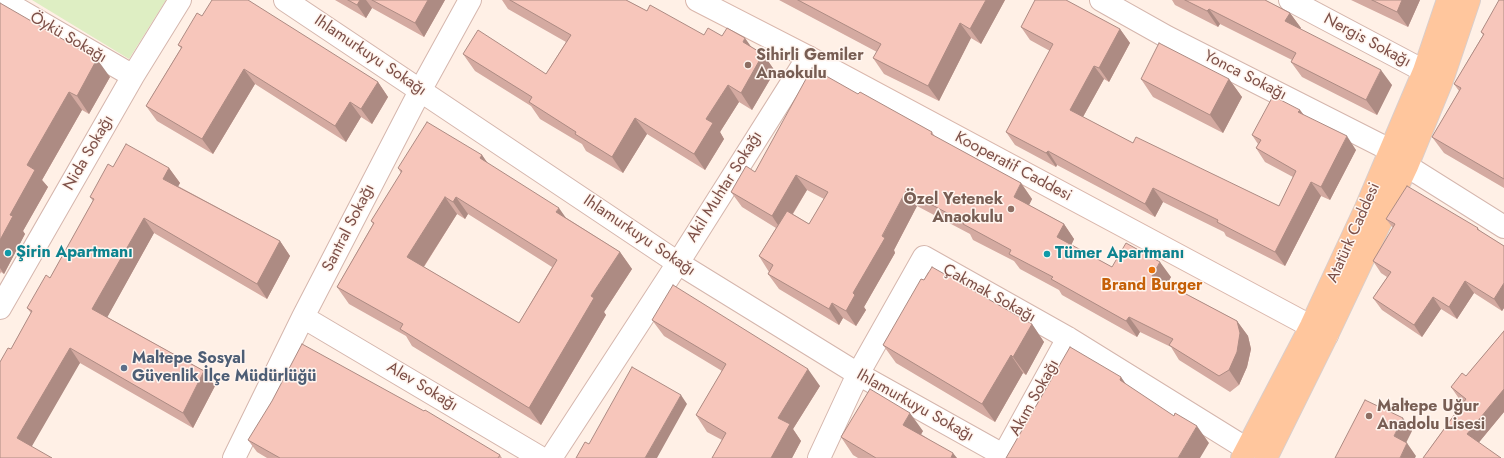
<!DOCTYPE html>
<meta charset="utf-8">
<style>
body{margin:0}
canvas{display:block;background:#fff0e6}
</style>
<canvas width="1504" height="458"></canvas>
<script>
const g = document.querySelector('canvas').getContext('2d');
g.lineJoin = 'round';
function fillPath(path, color) { g.fillStyle = color; g.fill(path, 'evenodd'); }
const shape = rows => new Path2D(rows.map(r => 'M' + r).join(''));
function trace(path, color, width, dash) { g.strokeStyle = color; g.lineWidth = width; g.lineCap = dash ? 'butt' : 'round'; g.setLineDash(dash || []); g.stroke(path); }
function drawText(font, color, halo, rows, align = 'center') {
  g.font = font + ' Jost,sans-serif'; g.lineWidth = 3; g.setLineDash([]); g.textBaseline = 'middle'; g.strokeStyle = halo; g.fillStyle = color; for (const [text, x, y, turn = 0] of rows) {
    g.save(); g.translate(x, y); g.rotate((+turn || 0) * Math.PI / 180); g.textAlign = isNaN(turn) ? turn : align; if (halo) g.strokeText(text, 0, 0); g.fillText(text, 0, 0); g.restore();
  }
}
const green = shape([
 [32,0,166,0,129,59]
]);
const street = shape([
 [2,0,133,76],
 [285,0,678,263,858,374,1003,455],
 [1101,0,1167,37,1390,150],
 [1290,0,1424,71],
 [1407,166,1504,227],
 [0,308,133,76,180,0],
 [303,317,541,458],
 [234,458,303,317,421,89,470,0],
 [551,458,678,263,808,57],
 [819,458,858,374,924,257,1068,338,1247,449],
 [1002,458,1068,338]
]);
const secondary = shape([
 [697,0,808,57,1327,335]
]);
const primary = shape([
 [1242,458,1311,326,1366,208,1424,71,1448,0],
 [1266,458,1327,335,1407,166,1441,83,1469,0]
]);
const wall = shape([
 [335,0,445,0,424,37,372,8,366,18],
 [502,0,626,0,647,11,704,35,722,36,752,48,763,54,775,71,752,110,739,102,720,132,724,139,705,170,647,134,623,173,586,151,582,144,540,119,531,106,475,71,463,54,546,74,566,42,508,9],
 [779,0,1005,0,981,44,971,38,939,101,884,74,873,58,877,52],
 [1172,0,1265,0,1290,13,1301,28,1300,29,1392,85,1377,115,1302,77,1291,62,1292,60,1220,24,1218,27,1175,5],
 [1351,0,1420,0,1408,27],
 [1504,0,1504,188,1444,153,1432,137,1459,91,1454,84,1483,35,1481,32],
 [0,3,110,77,89,114,82,110,42,180,48,187,23,231,25,234,4,274,1,272,0,274],
 [202,16,378,82,388,97,372,124,361,117,346,142,255,84,213,154,157,121,146,106,181,48,178,45],
 [1021,27,1120,29,1130,43,1109,82,1104,79,1083,117,1133,143,1279,206,1293,177,1265,162,1256,148,1258,144,1252,135,1300,110,1304,115,1356,150,1330,200,1321,196,1285,266,1226,236,1224,232,1163,202,1155,217,1057,165,1056,167,1015,145,1006,132,1050,51,1030,40],
 [1141,79,1229,79,1242,97,1223,133,1153,97],
 [858,94,932,132,935,137,1021,183,1032,199,1029,205,1064,224,1074,239,1071,245,1112,267,1171,277,1167,284,1237,321,1248,336,1251,349,1247,367,1239,385,1230,392,1179,360,1171,347,1140,332,1137,337,1062,295,1059,290,1020,269,1014,261,973,240,970,234,917,206,894,250,895,253,864,307,866,310,856,326,843,318,839,325,779,289,768,274,769,272,759,256,776,228,742,207,731,192,755,172],
 [807,190,824,199,809,224,793,214],
 [482,155,487,163,565,217,620,252,632,269,604,312,606,315,541,425,412,346,406,336,349,304,337,287,373,224,371,221,401,173,398,168],
 [457,214,465,219,468,214,552,267,519,323,424,267],
 [113,167,169,168,180,183,178,186,280,241,290,256,267,299,154,233,107,317,204,371,215,386,193,428,80,363,0,458,11,349,31,313,27,308,50,278,93,201,90,197],
 [1386,219,1478,228,1480,231,1504,246,1504,308,1502,311,1474,293,1457,319,1441,309,1422,337,1382,310,1373,298,1387,277,1381,273,1373,261,1393,228],
 [924,280,1032,324,1044,342,1026,375,1023,373,995,422,896,363,883,345],
 [652,320,820,386,793,429,801,441,792,458,712,458,722,440,707,432,696,415,722,371,664,336],
 [1504,331,1504,412,1479,442,1423,458,1463,402,1460,400,1451,387,1466,376],
 [923,431,921,434,957,458,858,458,853,455,841,437],
 [248,440,500,455,502,458,267,458,257,452]
]);
const shadedWall = shape([
 [360,0,366,0,372,8,366,18,357,5],
 [428,0,445,0,424,37,415,23],
 [986,0,1005,0,981,44,970,29],
 [1402,0,1420,0,1408,27,1397,12],
 [1209,9,1220,24,1218,27,1207,11],
 [1290,13,1301,28,1296,36,1285,21],
 [960,23,971,38,939,101,928,86],
 [1120,29,1130,43,1109,82,1099,68],
 [745,38,757,55,743,42],
 [763,54,775,71,752,110,741,93],
 [97,59,110,77,89,114,77,96],
 [1094,66,1104,79,1079,124,1070,110],
 [244,69,255,84,213,154,202,139],
 [1381,70,1392,85,1377,115,1366,100],
 [1229,79,1242,97,1223,133,1210,115],
 [378,82,388,97,372,124,361,109],
 [728,85,739,102,720,132,724,139,705,170,694,154,706,119],
 [69,92,82,110,42,180,48,187,23,231,25,234,4,274,0,268,0,240,27,165],
 [350,102,361,117,346,142,335,126],
 [1300,110,1309,123,1298,112],
 [635,118,647,134,623,173,612,157],
 [1347,136,1356,150,1330,200,1321,187],
 [1048,151,1057,165,1056,167,1046,153],
 [482,155,494,172,480,158],
 [169,168,180,183,174,194,163,179],
 [796,175,807,190,782,231,772,216],
 [1311,182,1321,196,1285,266,1275,252],
 [1021,183,1032,199,1025,213,1014,197],
 [1153,188,1163,202,1155,217,1145,204],
 [906,191,917,206,894,250,895,253,864,307,866,310,856,326,846,311,853,293],
 [445,197,457,214,419,274,407,257],
 [456,197,468,214,465,219,453,202],
 [559,208,571,225,556,212],
 [144,218,154,233,103,325,92,309],
 [1064,224,1074,239,1068,252,1057,237],
 [280,241,290,256,267,299,257,284],
 [620,252,632,269,604,312,606,315,541,425,529,408,591,296],
 [1160,262,1171,277,1163,291,1152,276],
 [1465,281,1474,293,1457,319,1449,307],
 [1504,283,1504,308,1502,311,1494,299],
 [1433,297,1441,309,1422,337,1414,325],
 [832,303,843,318,839,325,829,309],
 [1129,317,1140,332,1137,337,1126,321],
 [1237,321,1248,336,1251,349,1247,367,1239,385,1229,370],
 [1032,324,1044,342,1026,375,1013,357],
 [70,348,80,363,28,453,17,438],
 [1011,355,1023,373,995,422,982,404],
 [808,369,820,386,793,429,801,441,792,458,771,458,778,418],
 [204,371,215,386,193,428,183,413],
 [1121,377,1133,394,1120,380],
 [1504,389,1504,412,1476,446,1467,434],
 [681,395,687,404,657,458,645,458],
 [910,413,923,431,916,443,903,425],
 [1403,418,1412,431,1403,449,1394,436],
 [1197,426,1209,443,1200,458,1178,458],
 [1407,443,1416,456,1415,458,1400,458],
 [953,453,957,458,951,458]
]);
const building = shape([
 [212,0,248,0,378,82,361,109,350,102,335,126,244,69,202,139,146,106,182,47,178,45,197,13,202,16,212,0],
 [348,0,360,0,357,5,348,0],
 [372,0,428,0,415,23,372,0],
 [510,0,626,0,647,11,650,5,704,35,708,28,722,36,727,28,745,38,743,42,763,54,741,93,728,85,706,119,713,123,694,154,635,118,612,157,575,134,576,132,529,102,532,97,463,54,478,30,546,74,571,35,510,0],
 [798,0,986,0,970,29,960,23,928,86,873,58,881,44,798,0],
 [1035,0,1066,0,1120,29,1099,68,1094,66,1070,110,1133,143,1136,137,1279,206,1296,171,1256,148,1261,140,1252,135,1273,96,1300,110,1298,112,1347,136,1321,187,1311,182,1275,252,1217,222,1218,220,1153,188,1145,204,1048,151,1046,153,1006,132,1053,44,1021,27,1035,0],
 [1185,0,1265,0,1290,13,1285,21,1381,70,1366,100,1291,62,1296,53,1209,9,1207,11,1185,0],
 [1372,0,1402,0,1397,12,1372,0],
 [1499,0,1504,0,1504,179,1432,137,1461,88,1454,84,1484,34,1481,32,1499,0],
 [0,3,97,59,77,96,69,92,27,165,35,170,10,215,13,216,0,240,0,3],
 [1159,43,1229,79,1210,115,1141,79,1159,43],
 [812,68,858,94,860,92,932,132,931,134,1021,183,1014,197,1064,224,1057,237,1112,267,1126,243,1160,262,1152,276,1237,321,1240,333,1237,352,1229,370,1219,376,1169,345,1173,339,1129,317,1126,321,1051,279,1053,277,1009,254,1011,250,963,224,964,222,906,191,882,236,885,238,853,293,855,295,846,311,832,303,829,309,768,274,773,265,759,256,787,211,809,224,828,192,796,175,772,216,731,192,746,166,755,172,812,68],
 [427,122,482,155,480,158,559,208,556,212,620,252,591,296,594,298,529,408,400,329,403,324,337,287,374,223,371,221,402,171,398,168,427,122],
 [445,197,453,202,456,197,557,260,519,323,407,257,445,197],
 [126,144,169,168,163,179,280,241,257,284,144,218,92,309,204,371,183,413,70,348,17,438,52,458,0,458,0,362,8,348,11,349,32,311,27,308,46,275,50,278,94,199,90,197,108,164,113,167,126,144],
 [1407,186,1478,228,1477,229,1504,246,1504,283,1494,299,1465,281,1449,307,1433,297,1414,325,1373,298,1391,272,1373,261,1395,224,1386,219,1407,186],
 [932,267,1032,324,1013,357,1011,355,982,404,883,345,921,279,924,280,932,267],
 [673,285,808,369,778,418,790,424,771,458,712,458,726,433,696,415,726,364,652,320,673,285],
 [1504,331,1504,389,1467,434,1501,458,1423,458,1466,399,1451,387,1462,373,1466,376,1504,331],
 [302,344,424,411,425,410,500,455,498,458,280,458,248,440,272,401,302,344],
 [1070,347,1121,377,1120,380,1174,416,1175,413,1197,426,1178,458,1006,458,1070,347],
 [632,367,681,395,645,458,576,458,585,442,589,444,632,367],
 [870,389,910,413,903,425,953,453,951,458,876,458,841,437,870,389],
 [1365,400,1403,418,1394,436,1407,443,1400,458,1335,458,1365,400]
]);
const markers = [
 [748,65,4,"#8d6e63"],
 [1011,209,4,"#8d6e63"],
 [8,253,4,"#0f9aa8"],
 [1047,254,4,"#0f9aa8"],
 [1152,270,4,"#e8710a"],
 [124,368,4,"#5c6f8a"],
 [1369,416,4,"#8d6e63"]
];
const streetNames = [
 ["Öykü Sokağı",68,38,30],
 ["Nergis Sokağı",1367,41,28],
 ["Ihlamurkuyu Sokağı",370,56,34],
 ["Yonca Sokağı",1245,76,27],
 ["Nida Sokağı",89,153,-60],
 ["Kooperatif Caddesi",1013,167,28],
 ["Akil Muhtar Sokağı",725,187,-58],
 ["Santral Sokağı",349,228,-63],
 ["Atatürk Caddesi",1354,233,-66],
 ["Ihlamurkuyu Sokağı",639,236,34],
 ["Çakmak Sokağı",989,294,29],
 ["Alev Sokağı",422,387,31],
 ["Akım Sokağı",1035,398,-61],
 ["Ihlamurkuyu Sokağı",915,406,29]
];
const educationNames = [
 ["Sihirli Gemiler",756,56],
 ["Anaokulu",756,74],
 ["Özel Yetenek",1003,200,"right"],
 ["Anaokulu",1003,218,"right"],
 ["Maltepe Uğur",1377,407],
 ["Anadolu Lisesi",1377,425]
];
const cultureNames = [
 ["Şirin Apartmanı",16,253],
 ["Tümer Apartmanı",1055,254]
];
const foodNames = [
 ["Brand Burger",1152,286]
];
const serviceNames = [
 ["Maltepe Sosyal",132,359],
 ["Güvenlik İlçe Müdürlüğü",132,377]
];
fillPath(green, '#deeec3');
trace(street, '#d5b6ad', 24);
trace(secondary, '#dab7ac', 24);
trace(primary, '#dacecb', 24);
trace(street, '#fff', 22);
trace(secondary, '#fff', 22);
trace(primary, '#ffc69d', 22);
fillPath(wall, '#d4aaa1');
fillPath(shadedWall, '#ad8b83');
fillPath(building, '#f7c6bb');
trace(building, '#ad8b83', 1);
for (const [x, y, r, color] of markers) { const dot = new Path2D(); dot.arc(x, y, r, 0, 2 * Math.PI); g.fillStyle = color; g.fill(dot); trace(dot, '#fff5ef', 1.5); }
drawText('16px', '#7c4f47', '#fff5ef', streetNames);
drawText('bold 16px', '#785e54', '#fff5ef', educationNames, 'left');
drawText('bold 16px', '#0d838f', '#fff5ef', cultureNames, 'left');
drawText('bold 16px', '#c56008', '#fff5ef', foodNames);
drawText('bold 16px', '#4e5e75', '#fff5ef', serviceNames, 'left');
</script>
